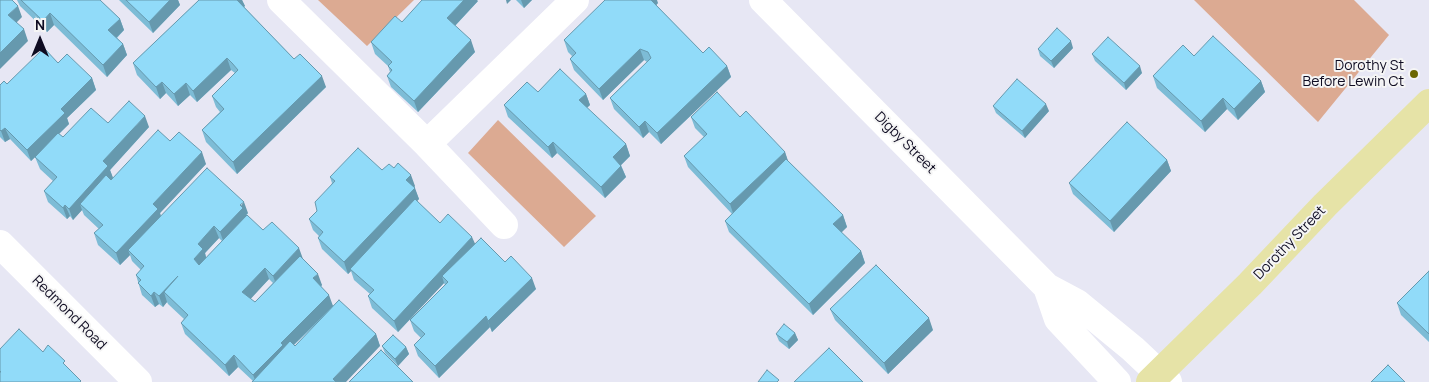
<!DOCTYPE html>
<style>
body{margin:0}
#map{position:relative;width:1429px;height:382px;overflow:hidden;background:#e7e7f4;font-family:Manrope,sans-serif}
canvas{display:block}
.north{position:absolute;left:15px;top:15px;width:50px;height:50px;-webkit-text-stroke:4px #f5f5f5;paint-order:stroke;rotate:0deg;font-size:14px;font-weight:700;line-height:20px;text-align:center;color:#0f0c22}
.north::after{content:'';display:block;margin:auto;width:18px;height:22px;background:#0f0c22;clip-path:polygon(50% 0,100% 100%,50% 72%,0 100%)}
</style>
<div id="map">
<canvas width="1429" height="382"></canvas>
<div class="north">N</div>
</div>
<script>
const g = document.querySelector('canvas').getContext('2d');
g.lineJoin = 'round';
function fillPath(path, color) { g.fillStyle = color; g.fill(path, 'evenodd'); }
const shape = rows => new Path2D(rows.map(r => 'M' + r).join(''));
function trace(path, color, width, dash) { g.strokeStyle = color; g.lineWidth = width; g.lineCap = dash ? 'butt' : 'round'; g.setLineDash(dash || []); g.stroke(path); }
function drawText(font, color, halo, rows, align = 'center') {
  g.font = font + ' Manrope,sans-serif'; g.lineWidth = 4; g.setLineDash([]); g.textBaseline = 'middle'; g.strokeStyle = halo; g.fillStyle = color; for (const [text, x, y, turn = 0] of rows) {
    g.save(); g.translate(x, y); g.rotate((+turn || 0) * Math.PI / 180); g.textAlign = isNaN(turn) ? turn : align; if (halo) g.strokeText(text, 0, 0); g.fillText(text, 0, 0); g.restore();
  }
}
const green = shape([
 [318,0,414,0,367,46],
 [1194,0,1354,0,1389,35,1318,122],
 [498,120,596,216,564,247,468,153]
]);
const minor = shape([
 [281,0,427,144,504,225],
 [763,0,1047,287,1077,303,1133,349,1168,382],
 [427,144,575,0],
 [0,244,138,382],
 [1047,287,1058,319,1117,382]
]);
const major = shape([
 [1150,382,1250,284,1325,205,1429,103]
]);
const wall = shape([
 [17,0,100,0,120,19,124,30,117,38,123,44,127,55,107,77,54,25,47,32,20,6],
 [119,0,178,0,180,5,153,33],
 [199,0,242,0,245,6,244,7,294,59,326,87,237,174,206,142,202,130,220,112,216,107,212,96,235,73,231,70,197,102,190,95,178,106,166,93,160,99,137,75,133,63],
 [516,0,532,0,524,8],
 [478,1,455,26,475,52,418,112,391,87,387,76,390,72,388,66,375,54,371,42,402,22],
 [658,3,656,5,703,53,727,66,731,77,661,144,649,132,643,138,614,109,610,98,647,62,644,60,603,100,574,70,570,59,572,56,568,52,564,40],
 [1073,48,1054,68,1040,56,1038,49],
 [1092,54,1142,73,1126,90,1095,61],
 [1194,56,1261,81,1265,92,1238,120,1227,109,1205,132,1157,88,1153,76],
 [58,63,92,78,96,90,67,118,69,124,59,134,63,137,108,123,149,127,110,170,113,178,170,141,206,164,160,213,161,216,248,213,246,216,263,230,303,259,322,285,321,286,333,306,376,334,380,346,253,381,238,367,229,376,185,334,181,323,184,319,168,304,167,302,163,307,159,304,155,307,142,295,136,275,141,270,132,261,130,255,120,265,98,245,94,233,99,229,84,215,82,210,73,220,70,216,67,219,48,202,44,191,53,181,40,169,35,157,37,155,31,161,10,139,5,142,0,137,0,85,7,84],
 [219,238,222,241,206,258,205,253],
 [269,279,273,283,255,302,250,299],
 [321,319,295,346,294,345],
 [538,92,586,94,590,105,587,108,626,144,630,156,621,165,626,177,605,198,557,153,552,158,508,117,504,105],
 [993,106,1049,111,1025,138,996,113],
 [691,117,740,117,785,152,788,161,843,215,847,227,841,232,861,251,865,263,813,315,729,232,725,221,732,214,688,167,684,156,704,137,695,128],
 [1167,160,1171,171,1114,232,1073,194,1069,183],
 [382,170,415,186,414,187,419,199,417,201,440,223,505,262,536,289,492,332,490,327,439,378,418,356,414,345,421,338,414,331,410,320,445,285,444,283,398,332,372,308,368,296,370,294,354,280,351,271,348,274,322,249,318,238,319,236,313,230,309,219,317,211,332,183,330,177],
 [1429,271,1429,342,1401,315,1397,303],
 [830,309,933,330,888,374,835,320],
 [795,333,798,340,789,349,779,341,776,334],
 [382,346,406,347,409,354,398,366,385,353]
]);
const shadedWall = shape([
 [170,0,178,0,180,5,153,33,149,22],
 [236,0,242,0,245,6,240,10],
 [464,0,477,0,478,1,451,30,447,18],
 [506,0,511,0,507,4],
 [521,0,532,0,524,8],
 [649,0,657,0,658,3,653,9],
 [18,6,22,17,13,26,8,15],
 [50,13,54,25,47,32,43,21],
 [120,19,124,30,113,41,108,30],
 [24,29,28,41,0,69,0,53],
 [471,40,475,52,418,112,414,101],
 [1071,41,1073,48,1054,68,1051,61],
 [123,44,127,55,107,77,103,65],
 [640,49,644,60,603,100,599,89],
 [227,58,231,70,197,102,193,91],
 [727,66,731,77,661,144,657,133],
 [1140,66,1142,73,1126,90,1124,83],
 [322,76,326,87,237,174,233,162],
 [92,78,96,90,67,118,69,124,31,161,27,150,61,109],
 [1261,81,1265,92,1238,120,1234,109],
 [162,82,166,93,160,99,156,87],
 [186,83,190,95,178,106,174,94],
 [586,94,590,105,583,111,579,100],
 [1223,98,1227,109,1205,132,1201,121],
 [1046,104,1049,111,1025,138,1022,131],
 [145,116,149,127,110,170,113,178,84,208,80,204,82,210,73,220,69,209,103,161],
 [645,121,649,132,643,138,639,127],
 [5,128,10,139,5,142,1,131],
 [553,142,557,153,552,158,548,147],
 [626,144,630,156,617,169,613,157],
 [202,152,206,164,160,213,162,221,128,250,130,255,120,265,116,253,153,204],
 [785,152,789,164,734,216,730,204],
 [1167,160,1171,171,1114,232,1110,221],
 [621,166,626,177,605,198,601,187],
 [411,175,415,186,411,192,406,180],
 [415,188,419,199,352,270,350,269,351,271,348,274,344,262],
 [244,202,248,213,246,215,247,219,224,243,220,232],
 [65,205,70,216,67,219,63,208],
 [843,215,847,227,838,236,833,224],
 [214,226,219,238,205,253,207,261,198,271,194,259,198,244],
 [472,237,477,248,442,276,444,283,398,332,394,321],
 [299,248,303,259,277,287,273,276],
 [861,251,865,263,813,315,809,304],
 [265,268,269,279,246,304,242,292],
 [318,274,322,285,318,290,313,278],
 [178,276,164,292,167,302,163,307,159,296],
 [532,278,536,289,492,332,488,321],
 [154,292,159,304,155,307,151,296],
 [329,295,333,306,256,382,253,375,281,343],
 [486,316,490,327,439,378,435,366],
 [929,318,933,330,888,374,884,363],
 [795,333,798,340,789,349,787,342],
 [376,334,380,346,346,382,334,382,333,379],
 [406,347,409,354,398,366,395,359],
 [234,355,238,367,229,376,225,365]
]);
const building = shape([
 [0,0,12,0,18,6,8,15,24,29,0,53,0,0],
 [21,0,100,0,120,19,108,30,123,44,103,65,50,13,43,21,21,0],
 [126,0,170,0,149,22,126,0],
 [199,0,237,0,294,59,300,54,322,76,233,162,202,130,224,109,212,96,238,70,232,63,227,58,193,91,186,83,174,94,162,82,156,87,133,63,199,0],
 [422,0,464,0,447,18,471,40,414,101,387,76,392,70,388,66,392,62,371,42,395,16,402,22,422,0],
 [605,0,651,0,703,53,709,47,727,66,657,133,645,121,639,127,610,98,651,58,648,52,640,49,599,89,570,59,576,53,564,40,605,0],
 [1057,28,1071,41,1051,61,1038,49,1057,28],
 [1213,36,1261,81,1234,109,1223,98,1201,121,1153,76,1183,45,1194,56,1213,36],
 [1108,37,1140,66,1124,83,1092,54,1108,37],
 [44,48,58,63,67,54,92,78,61,109,65,113,27,150,5,128,1,131,0,130,0,85,4,81,7,84,44,48],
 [560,69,586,94,579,100,626,144,613,157,621,166,601,187,553,142,548,147,504,105,527,82,538,92,560,69],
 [1017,79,1046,104,1022,131,993,106,1017,79],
 [717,92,740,117,746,111,785,152,730,204,684,156,707,134,691,117,717,92],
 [129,101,145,116,103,161,108,166,69,209,65,205,63,208,44,191,57,177,35,157,58,133,63,137,91,108,108,123,129,101],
 [1127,122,1167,160,1110,221,1069,183,1127,122],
 [158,130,170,141,179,132,202,152,153,204,158,209,116,253,94,233,103,225,80,204,106,175,111,180,158,130],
 [358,148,382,170,389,164,394,168,398,163,411,175,406,180,415,188,344,262,318,238,323,232,309,219,317,211,315,202,335,181,330,177,358,148],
 [786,159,843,215,833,224,861,251,809,304,725,221,786,159],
 [207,168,244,202,240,205,243,208,220,232,214,226,198,244,203,249,194,259,199,265,247,215,263,230,272,222,299,248,273,276,265,268,242,292,255,302,300,256,318,274,313,278,329,295,281,343,283,345,253,375,234,355,225,365,181,323,188,315,164,292,178,276,159,296,154,292,151,296,138,283,141,280,136,275,144,266,128,250,207,168],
 [415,199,440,223,448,214,472,237,394,321,368,296,374,290,350,269,415,199],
 [481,238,505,262,511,256,532,278,488,321,486,316,435,366,414,345,425,334,410,320,448,282,442,276,481,238],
 [876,265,929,318,884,363,830,309,876,265],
 [1429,271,1429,334,1397,303,1429,271],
 [339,300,376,334,333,379,336,382,252,382,290,341,295,346,339,300],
 [784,324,795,333,787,342,776,334,784,324],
 [19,329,43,352,48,345,65,361,63,363,81,381,80,382,0,382,0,372,1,372,0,371,0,349,19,329],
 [393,335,406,347,395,359,382,346,393,335],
 [829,348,863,382,794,382,829,348],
 [381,350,413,382,349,382,381,350],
 [1388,365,1405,382,1371,382,1388,365],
 [767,370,779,380,777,382,758,382,767,370]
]);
const markers = [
 [1414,74,5,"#6d6800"]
];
const poiNames = [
 ["Dorothy St",1404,66],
 ["Before Lewin Ct",1404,82]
];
const streetNames = [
 ["Digby Street",905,143,45],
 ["Dorothy Street",1290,243,-46],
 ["Redmond Road",69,313,45]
];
fillPath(green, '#dcaa92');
trace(minor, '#fff', 28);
trace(major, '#e6e3a7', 28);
fillPath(wall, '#7dbcd6');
fillPath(shadedWall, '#6699ae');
fillPath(building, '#91dbf9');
trace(building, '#6699ae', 1);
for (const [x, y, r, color] of markers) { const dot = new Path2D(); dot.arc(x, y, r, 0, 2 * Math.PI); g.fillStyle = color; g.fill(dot); trace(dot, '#f5f5f5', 2); }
drawText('14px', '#0f0c22', '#f5f5f5', poiNames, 'right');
drawText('14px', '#0f0c22', '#f5f5f5', streetNames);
</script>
